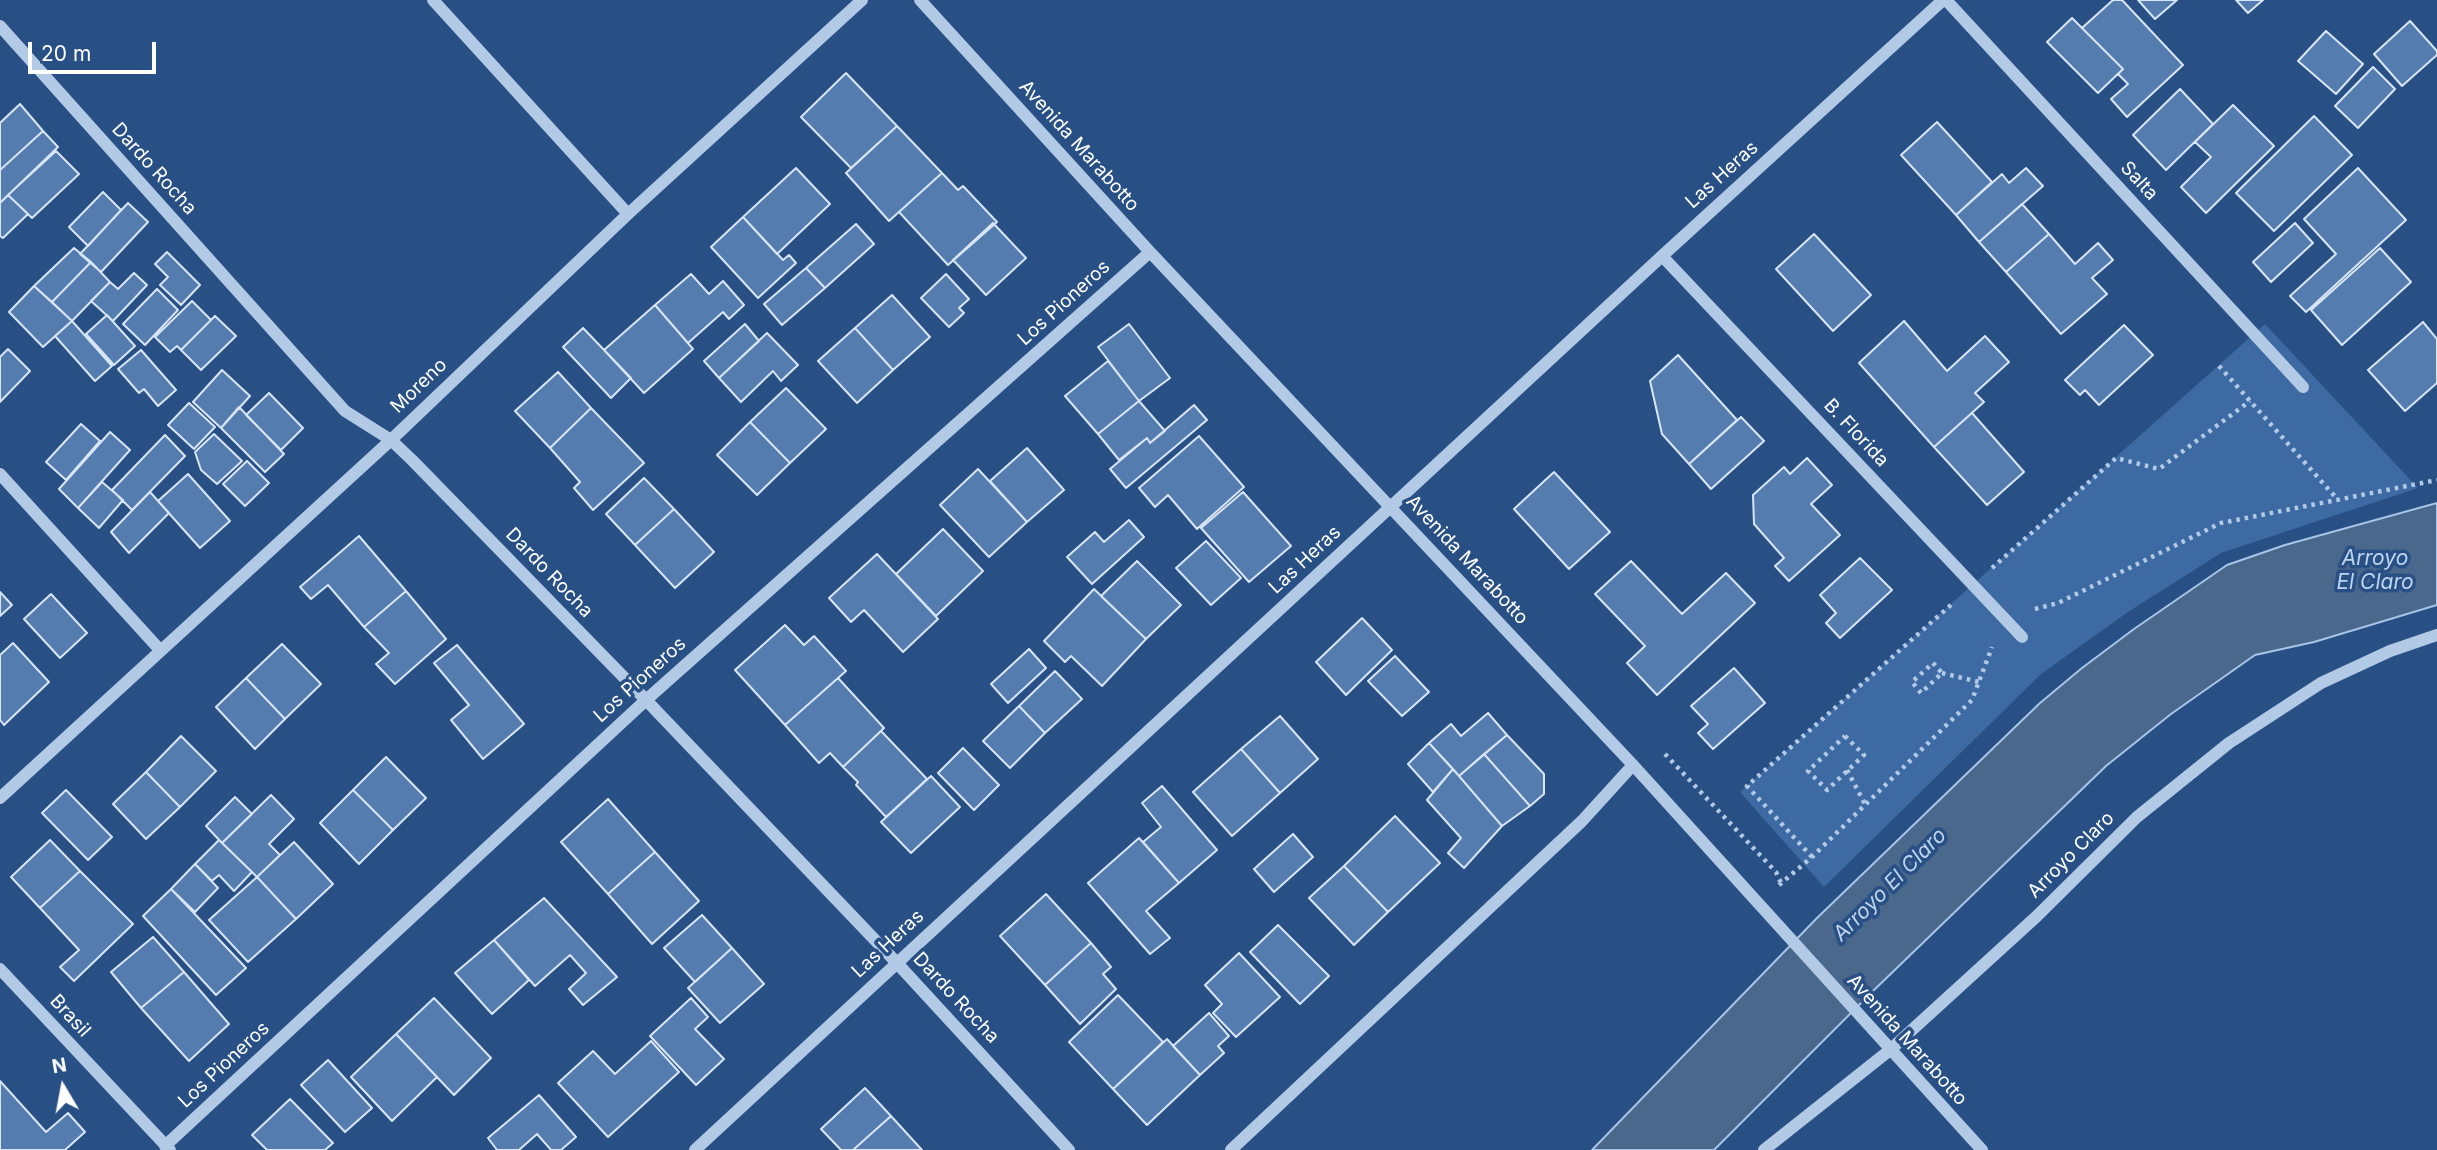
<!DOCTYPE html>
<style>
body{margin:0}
#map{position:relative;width:2437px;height:1150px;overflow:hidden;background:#285085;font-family:Inter,sans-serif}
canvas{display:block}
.north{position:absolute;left:28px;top:1052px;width:70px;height:70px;-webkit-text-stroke:5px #285085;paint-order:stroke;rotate:350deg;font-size:19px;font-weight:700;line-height:28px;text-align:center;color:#fff}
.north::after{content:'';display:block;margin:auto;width:24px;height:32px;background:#fff;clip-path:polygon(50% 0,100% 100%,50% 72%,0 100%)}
.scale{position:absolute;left:28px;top:42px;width:128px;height:32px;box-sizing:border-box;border:4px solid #fff;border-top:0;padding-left:9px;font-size:21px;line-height:24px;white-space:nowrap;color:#fff;-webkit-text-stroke:5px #285085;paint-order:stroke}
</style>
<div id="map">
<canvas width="2437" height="1150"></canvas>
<div class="north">N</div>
<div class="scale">20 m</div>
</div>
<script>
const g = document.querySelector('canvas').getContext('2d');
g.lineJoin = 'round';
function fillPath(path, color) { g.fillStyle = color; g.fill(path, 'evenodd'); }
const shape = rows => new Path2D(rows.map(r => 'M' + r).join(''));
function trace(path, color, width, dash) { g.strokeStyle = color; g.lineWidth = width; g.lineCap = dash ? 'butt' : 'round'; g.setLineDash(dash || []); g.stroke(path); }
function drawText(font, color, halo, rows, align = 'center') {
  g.font = font + ' Inter,sans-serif'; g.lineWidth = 7; g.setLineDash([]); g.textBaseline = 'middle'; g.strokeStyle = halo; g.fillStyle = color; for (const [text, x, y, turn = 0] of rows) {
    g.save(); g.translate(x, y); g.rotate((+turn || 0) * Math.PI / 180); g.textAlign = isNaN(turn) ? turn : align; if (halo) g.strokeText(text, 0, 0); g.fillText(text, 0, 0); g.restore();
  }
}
const green = shape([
 [2265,324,2418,488,2221,553,2128,612,2041,674,1824,887,1740,792]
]);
const water = shape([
 [2437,503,2437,605,2314,642,2255,655,2171,714,2106,766,1873,991,1714,1150,1592,1150,1817,918,2040,703,2082,668,2134,629,2227,565,2285,545,2437,503]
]);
const building = shape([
 [2113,0,2122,0,2183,65,2127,117,2111,99,2128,84,2118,74,2123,69,2082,28,2113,0],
 [2138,0,2177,0,2155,19,2138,0],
 [2236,0,2263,0,2248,13,2236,0],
 [2072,18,2123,69,2098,93,2047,42,2072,18],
 [2410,21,2437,51,2437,55,2402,86,2374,54,2410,21],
 [2326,31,2363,64,2336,94,2298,61,2326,31],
 [2373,67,2395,89,2358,128,2335,106,2373,67],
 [846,73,897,126,851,168,801,117,846,73],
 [2180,89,2213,124,2166,170,2133,135,2180,89],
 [20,104,43,131,0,170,0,123,20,104],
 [2233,105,2274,146,2206,213,2181,187,2211,157,2195,142,2233,105],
 [2314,116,2352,155,2274,231,2236,193,2314,116],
 [1937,122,1992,182,1956,215,1901,155,1937,122],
 [897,126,942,173,889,221,846,173,897,126],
 [43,131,58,147,0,203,0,170,43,131],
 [56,151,79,174,32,218,8,195,56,151],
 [796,168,830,204,777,254,743,217,796,168],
 [2026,168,2043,186,1979,242,1956,215,2002,174,2009,183,2026,168],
 [2358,168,2406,220,2306,312,2290,296,2336,254,2304,219,2358,168],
 [942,173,958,190,963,186,997,222,948,265,899,212,942,173],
 [103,192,121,210,88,246,69,227,103,192],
 [8,195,28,214,3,238,0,236,0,203,8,195],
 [128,203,148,222,101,272,80,254,128,203],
 [2022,204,2049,234,2006,272,1979,242,2022,204],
 [743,217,783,260,789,255,796,263,758,298,711,247,743,217],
 [993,223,1026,258,986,295,953,260,993,223],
 [2295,223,2313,243,2271,282,2253,262,2295,223],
 [856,224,874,244,825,288,806,268,856,224],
 [1814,234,1871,295,1833,331,1776,269,1814,234],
 [2049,234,2075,264,2098,243,2113,260,2092,278,2107,294,2061,334,2006,272,2049,234],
 [74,248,91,262,52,302,34,286,74,248],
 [2380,248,2411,282,2342,345,2311,310,2380,248],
 [167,252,200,285,181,305,160,285,168,277,155,264,167,252],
 [91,262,110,282,72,321,52,302,91,262],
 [806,268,825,288,782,325,764,304,806,268],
 [134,273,147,285,113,321,91,301,110,282,118,289,134,273],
 [691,274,709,294,723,281,744,305,729,319,723,312,688,343,655,305,691,274],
 [946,274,969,299,959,308,964,313,949,327,921,298,946,274],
 [34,286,72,321,43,347,9,312,34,286],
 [157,289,178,310,145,345,123,324,157,289],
 [892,295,930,337,893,370,855,328,892,295],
 [192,301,211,320,181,350,177,346,170,352,155,337,192,301],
 [655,305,693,349,644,393,604,350,655,305],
 [107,315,135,346,114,365,86,334,107,315],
 [215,316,236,336,201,370,181,350,215,316],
 [72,321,112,366,95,381,55,336,72,321],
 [1904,321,1947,371,1985,336,2009,362,1975,393,1984,402,1934,447,1859,363,1904,321],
 [2423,322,2437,339,2437,383,2405,411,2368,370,2423,322],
 [745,324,759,341,719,378,704,361,745,324],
 [1129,324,1170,378,1139,401,1098,347,1129,324],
 [2124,325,2153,355,2099,405,2085,390,2080,395,2065,380,2124,325],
 [583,328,631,378,611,398,563,347,583,328],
 [855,328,893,370,857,403,818,361,855,328],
 [767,333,798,365,781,381,773,371,741,402,719,378,767,333],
 [8,349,30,371,0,402,0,357,8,349],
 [141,350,176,390,158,406,144,389,139,393,118,369,141,350],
 [1678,355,1737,420,1689,464,1662,434,1650,381,1678,355],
 [1108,361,1139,401,1098,434,1065,396,1108,361],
 [222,370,250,396,221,428,193,402,222,370],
 [558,372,591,408,550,448,515,411,558,372],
 [786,388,826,429,790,463,750,422,786,388],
 [269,393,303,428,281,450,246,415,269,393],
 [1139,401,1165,431,1150,443,1147,438,1119,460,1098,434,1139,401],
 [189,403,215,427,194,449,168,425,189,403],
 [1194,405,1207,420,1126,488,1110,469,1147,438,1150,443,1194,405],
 [239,407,284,454,265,472,221,428,239,407],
 [591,408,644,463,593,510,574,488,580,482,550,448,591,408],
 [1972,413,2024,472,1987,505,1934,447,1972,413],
 [1741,417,1764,441,1711,489,1689,464,1741,417],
 [750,422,790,463,757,495,717,455,750,422],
 [81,424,100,441,66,480,46,462,81,424],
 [110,432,130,450,78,508,59,489,110,432],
 [214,434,242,461,217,484,201,470,195,452,214,434],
 [165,435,185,456,132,510,112,490,165,435],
 [1199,436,1244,487,1197,529,1168,495,1155,507,1139,488,1199,436],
 [1027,448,1064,490,1027,522,990,481,1027,448],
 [1807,458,1832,485,1811,504,1840,535,1789,581,1775,566,1784,558,1754,524,1753,495,1784,467,1790,474,1807,458],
 [247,461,269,483,245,506,223,484,247,461],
 [978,469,1027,522,989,557,940,505,978,469],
 [1554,472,1610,532,1569,569,1514,509,1554,472],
 [188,474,230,521,200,548,158,501,188,474],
 [644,478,674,509,635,545,606,514,644,478],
 [102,482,123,500,99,528,78,508,102,482],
 [150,492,169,513,129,553,111,532,150,492],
 [1243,492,1291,546,1249,582,1201,528,1243,492],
 [674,509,714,552,675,588,635,545,674,509],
 [1129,520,1144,537,1092,584,1067,557,1095,532,1104,542,1129,520],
 [943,529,983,571,936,616,896,574,943,529],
 [359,536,406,591,364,627,328,585,311,599,300,587,359,536],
 [1206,541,1241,578,1211,605,1176,568,1206,541],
 [877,554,938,619,903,652,864,610,851,622,829,598,877,554],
 [1860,558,1892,590,1840,638,1826,623,1836,613,1820,595,1860,558],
 [1137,561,1181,605,1146,639,1101,596,1137,561],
 [1631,561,1682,614,1726,573,1755,603,1657,695,1627,663,1645,646,1595,594,1631,561],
 [1094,589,1146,639,1102,686,1071,656,1065,662,1044,641,1094,589],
 [406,591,446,639,395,684,376,664,389,653,364,627,406,591],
 [0,592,12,605,0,616,0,592],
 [51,594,87,633,60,658,24,619,51,594],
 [1362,618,1392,650,1346,695,1316,662,1362,618],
 [785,625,804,645,814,636,846,671,785,725,735,670,785,625],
 [13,643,49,682,4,725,0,720,0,655,13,643],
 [282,644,321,684,285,719,246,678,282,644],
 [457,645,524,724,483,759,451,720,469,705,434,663,457,645],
 [1029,649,1046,668,1008,703,991,684,1029,649],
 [1395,656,1429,692,1402,716,1368,681,1395,656],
 [1734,668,1765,703,1713,749,1698,733,1708,724,1691,706,1734,668],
 [1055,671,1082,699,1045,733,1019,706,1055,671],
 [246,678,285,719,255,749,216,707,246,678],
 [838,678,884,728,843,767,830,753,819,763,785,725,838,678],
 [1019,706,1045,733,1010,768,983,741,1019,706],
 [1488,713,1507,735,1459,776,1429,743,1451,724,1461,736,1488,713],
 [1280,716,1318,759,1280,793,1241,749,1280,716],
 [881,731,927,779,886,817,856,785,858,782,843,767,881,731],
 [1507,735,1544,774,1544,794,1530,806,1484,754,1507,735],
 [181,736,216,771,180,807,146,772,181,736],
 [1429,743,1453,769,1433,792,1408,764,1429,743],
 [963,748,999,785,974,810,938,773,963,748],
 [1241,749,1280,793,1232,836,1193,792,1241,749],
 [1484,754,1530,806,1502,826,1459,776,1484,754],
 [386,757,426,798,393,830,353,790,386,757],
 [1453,769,1502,826,1464,868,1448,853,1461,838,1427,800,1453,769],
 [146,772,180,807,146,839,113,804,146,772],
 [931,776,960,807,911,853,881,822,931,776],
 [1162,786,1217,850,1179,883,1143,842,1161,827,1142,803,1162,786],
 [66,790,112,837,88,860,42,813,66,790],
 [353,790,393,830,359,864,320,823,353,790],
 [271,795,294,819,269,844,280,855,257,877,222,843,271,795],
 [235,797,252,814,222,843,206,826,235,797],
 [608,799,655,852,608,894,561,842,608,799],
 [1395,816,1440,863,1388,912,1344,866,1395,816],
 [1293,834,1313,857,1274,892,1254,869,1293,834],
 [1139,838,1179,883,1146,911,1170,938,1150,954,1088,883,1139,838],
 [50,840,80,871,40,908,11,877,50,840],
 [219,840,252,872,234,891,219,875,212,881,195,864,219,840],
 [294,842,333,884,296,919,257,877,294,842],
 [655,852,699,901,652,944,608,894,655,852],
 [195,864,218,888,195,912,171,889,195,864],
 [1344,866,1388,912,1354,945,1309,898,1344,866],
 [80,871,133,924,74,981,60,967,79,950,40,908,80,871],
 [257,877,296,919,248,962,209,920,257,877],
 [171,889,246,968,216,995,143,916,171,889],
 [1046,894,1091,943,1045,985,1000,936,1046,894],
 [544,898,617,977,583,1005,569,989,586,973,570,955,535,986,494,940,544,898],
 [702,915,732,948,695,982,664,948,702,915],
 [1278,925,1329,976,1300,1004,1250,952,1278,925],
 [153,937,184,972,141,1008,111,972,153,937],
 [494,940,529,980,492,1014,455,973,494,940],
 [1091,943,1111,967,1103,974,1116,989,1080,1024,1045,985,1091,943],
 [732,948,764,984,720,1023,688,988,732,948],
 [1239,953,1280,997,1236,1037,1213,1013,1222,1004,1205,985,1239,953],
 [184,972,229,1024,189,1061,141,1008,184,972],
 [1118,995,1163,1042,1113,1089,1069,1042,1118,995],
 [434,998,491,1058,454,1095,396,1034,434,998],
 [691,998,708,1017,695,1029,724,1059,696,1085,650,1036,691,998],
 [1209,1013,1229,1036,1218,1046,1224,1053,1200,1075,1173,1046,1209,1013],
 [396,1034,437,1077,392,1121,351,1077,396,1034],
 [1167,1039,1200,1075,1147,1125,1113,1089,1167,1039],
 [651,1041,679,1072,608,1137,558,1083,593,1051,615,1074,651,1041],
 [328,1060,372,1108,345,1132,301,1085,328,1060],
 [0,1081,46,1132,68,1113,85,1132,65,1150,0,1150,0,1081],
 [865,1088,891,1116,853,1150,841,1150,821,1129,865,1088],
 [539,1095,576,1137,561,1150,551,1150,537,1134,519,1150,497,1150,488,1138,539,1095],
 [290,1099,333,1143,325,1150,267,1150,252,1135,290,1099],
 [891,1116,922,1150,853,1150,891,1116]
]);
const path = shape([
 [2219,366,2338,500],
 [1992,568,2116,458,2159,469,2250,401],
 [2035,609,2058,603,2221,523,2437,480],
 [1933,663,1942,673,1921,693,1912,682,1933,663],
 [1942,673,1979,682],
 [1845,736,1864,755,1827,790,1808,771,1845,736],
 [1665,754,1776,872,1782,885],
 [1847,770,1865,804],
 [1812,857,1747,786,1952,604],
 [1779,885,1812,857,1972,700,1992,647]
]);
const minor = shape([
 [433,0,628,214],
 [920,0,1150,252,1633,765,1982,1150],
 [1946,0,2303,387],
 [0,26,345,411,391,440,413,461,646,700,896,962,1069,1150],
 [1662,256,2022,637],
 [0,474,160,650],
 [0,798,391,440,628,214,862,0],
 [0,969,170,1150],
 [165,1146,646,700,1150,252],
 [695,1150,1662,256,1943,0],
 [1231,1150,1582,821,1633,765],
 [1764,1150,1890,1050,2037,916,2137,817,2229,743,2321,683,2390,651,2437,635]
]);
const streetNames = [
 ["Avenida Marabotto",1079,146,48],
 ["Dardo Rocha",154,169,48],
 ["Las Heras",1722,175,-42],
 ["Salta",2139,181,47],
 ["Los Pioneros",1064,303,-42],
 ["Moreno",419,386,-44],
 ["B. Florida",1856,433,47],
 ["Las Heras",1305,560,-43],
 ["Avenida Marabotto",1467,560,47],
 ["Dardo Rocha",549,573,46],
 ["Los Pioneros",640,680,-42],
 ["Arroyo Claro",2071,855,-45],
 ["Las Heras",888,944,-43],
 ["Dardo Rocha",956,998,47],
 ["Brasil",70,1016,47],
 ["Avenida Marabotto",1907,1040,48],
 ["Los Pioneros",224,1065,-43]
];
const waterNames = [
 ["Arroyo",2375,559],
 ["El Claro",2375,583],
 ["Arroyo El Claro",1890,885,-45]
];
fillPath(green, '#3d6aa2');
fillPath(water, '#4a678c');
trace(water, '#a8c5e8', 2);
fillPath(building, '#557caf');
trace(building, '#d7e5f6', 2);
trace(path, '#b3cae7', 4.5, [3.5, 5]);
trace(minor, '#b3cae7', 12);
drawText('19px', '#fff', '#285085', streetNames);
drawText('italic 21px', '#bfd4ef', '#285085', waterNames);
</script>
